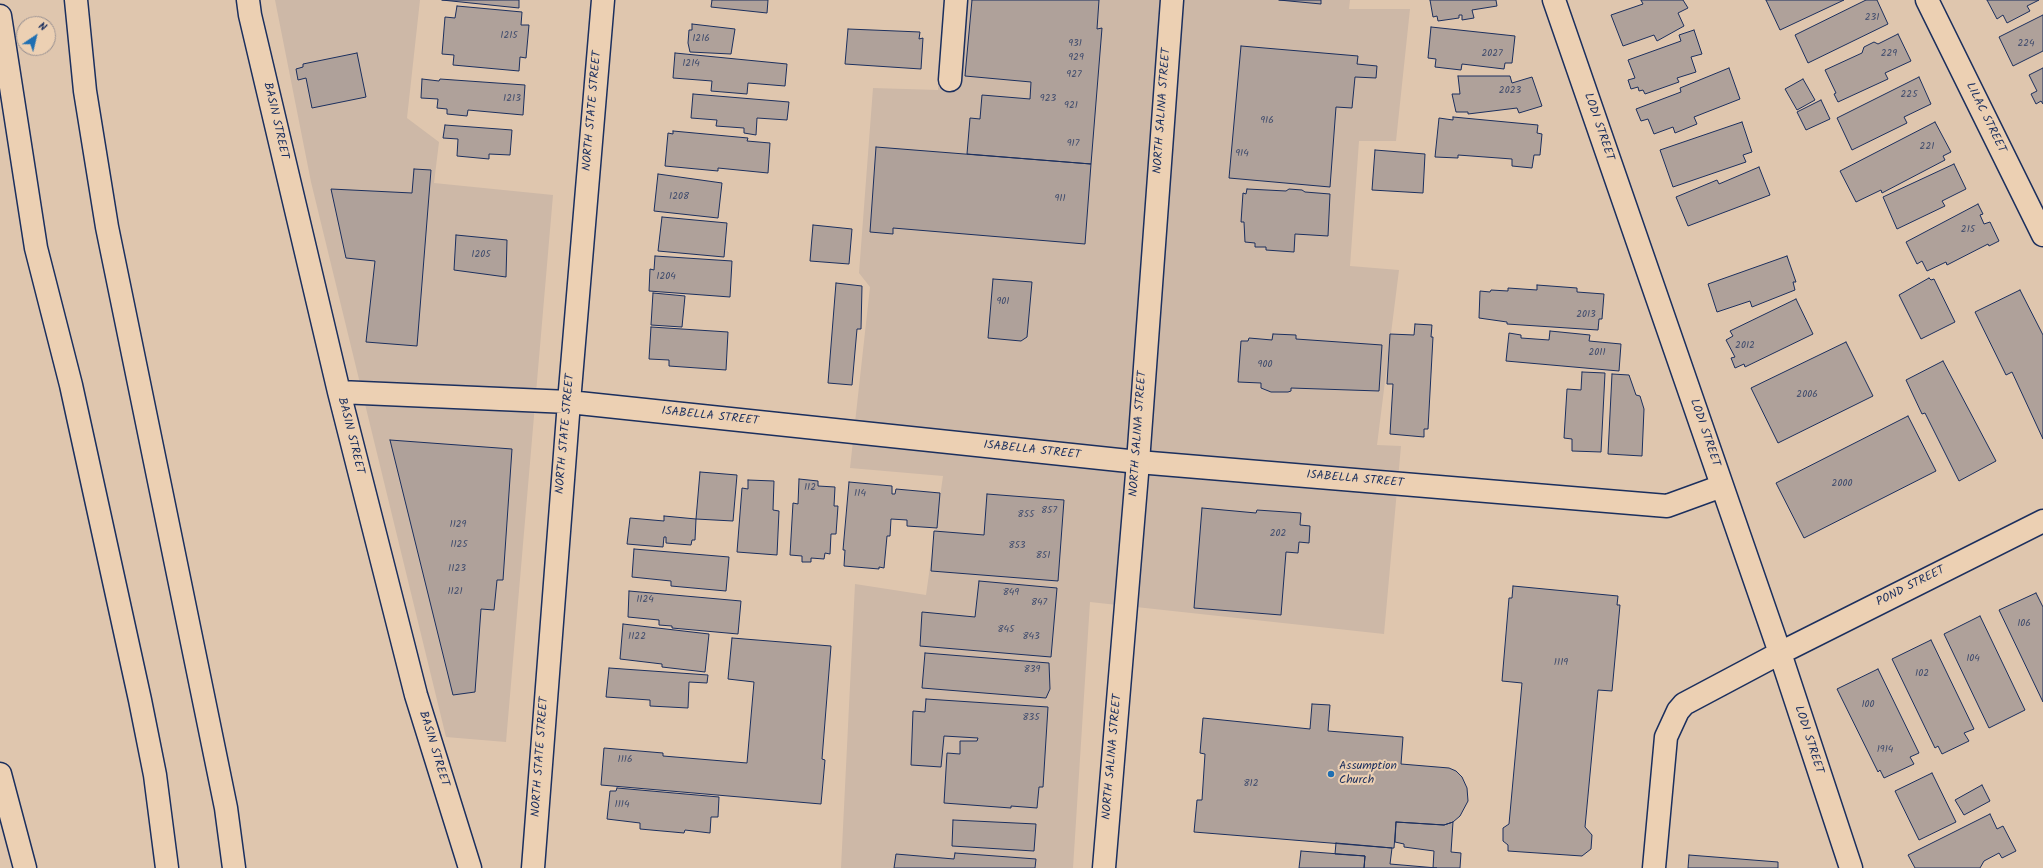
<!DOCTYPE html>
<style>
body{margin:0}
#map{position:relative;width:2043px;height:868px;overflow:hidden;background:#dfc6ae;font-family:Kalam,sans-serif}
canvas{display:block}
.north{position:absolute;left:16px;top:16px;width:40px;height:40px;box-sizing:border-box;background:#ecd0b3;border:1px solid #989091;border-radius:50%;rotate:35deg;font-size:11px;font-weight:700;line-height:16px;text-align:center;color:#1b2f5e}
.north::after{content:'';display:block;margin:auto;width:14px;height:18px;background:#1f6fb2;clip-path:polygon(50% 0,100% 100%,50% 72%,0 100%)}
</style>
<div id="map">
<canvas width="2043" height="868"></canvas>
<div class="north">N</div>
</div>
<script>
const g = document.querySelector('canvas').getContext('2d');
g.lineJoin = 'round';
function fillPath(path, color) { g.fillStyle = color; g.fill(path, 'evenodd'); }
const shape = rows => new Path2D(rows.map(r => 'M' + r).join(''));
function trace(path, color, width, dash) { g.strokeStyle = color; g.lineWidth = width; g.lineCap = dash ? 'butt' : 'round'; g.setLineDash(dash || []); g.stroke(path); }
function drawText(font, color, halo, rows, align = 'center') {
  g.font = font + ' Kalam,sans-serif'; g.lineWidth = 4; g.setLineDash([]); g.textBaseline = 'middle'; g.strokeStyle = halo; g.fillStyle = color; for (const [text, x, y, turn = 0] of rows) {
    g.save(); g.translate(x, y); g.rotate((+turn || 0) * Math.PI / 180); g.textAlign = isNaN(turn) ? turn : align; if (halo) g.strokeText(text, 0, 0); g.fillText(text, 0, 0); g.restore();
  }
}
const built = shape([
 [275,0,420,0,407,118,439,142,434,183,553,195,506,742,446,737,311,182],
 [944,0,1350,0,1349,9,1410,9,1396,141,1359,141,1350,266,1399,270,1377,445,1401,446,1384,634,1090,602,1073,868,841,868,855,584,926,595,943,476,850,468,870,287,859,273,873,88,938,90]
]);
const building = shape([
 [442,0,519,0,519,8,442,0],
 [712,0,768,0,767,13,711,7,712,0],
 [972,0,1099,0,1097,29,1102,28,1091,164,967,154,970,118,980,119,982,95,1030,99,1031,82,965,76,972,0],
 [1279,0,1321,0,1321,4,1279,0],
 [1430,0,1496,0,1497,6,1472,10,1474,18,1462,20,1462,15,1459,15,1459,18,1438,21,1437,16,1433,17,1430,0],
 [1641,0,1683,0,1688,8,1678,13,1684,26,1657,41,1654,35,1623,46,1611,15,1643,4,1641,0],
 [1766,0,1844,0,1780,30,1766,0],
 [1866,0,1877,0,1888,24,1808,63,1795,35,1866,0],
 [1987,0,2039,0,2027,6,2030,11,2007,23,2003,15,1997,19,1987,0],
 [457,6,522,12,521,25,529,25,526,58,520,57,519,71,453,65,454,55,442,54,445,17,455,18,457,6],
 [2043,15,2043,51,2013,66,1999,37,2043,15],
 [692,24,735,29,731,54,690,52,688,43,689,30,692,30,692,24],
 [1431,27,1515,36,1512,63,1505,63,1504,69,1462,64,1461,70,1435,67,1436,59,1428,58,1431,27],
 [848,29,920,32,919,39,923,38,921,69,845,64,848,29],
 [1694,30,1702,54,1691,57,1696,72,1677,78,1679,82,1645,94,1643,90,1639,91,1638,87,1631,89,1628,80,1635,78,1628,60,1681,41,1679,35,1694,30],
 [1898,34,1911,61,1885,73,1888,79,1838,102,1834,94,1836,93,1825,70,1862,53,1864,47,1874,42,1878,44,1898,34],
 [1241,46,1358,56,1357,64,1377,66,1376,78,1355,77,1352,108,1336,107,1330,187,1229,178,1241,46],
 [357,53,366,97,312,108,306,78,298,80,296,69,303,67,303,64,357,53],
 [675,53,787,64,785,86,748,83,747,94,711,91,712,81,673,78,675,53],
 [1729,68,1740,99,1694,117,1697,124,1675,133,1673,127,1654,134,1648,119,1641,121,1636,109,1681,92,1680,88,1729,68],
 [2043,68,2043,104,2041,101,2036,104,2031,94,2037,91,2029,75,2043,68],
 [1458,76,1510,76,1512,83,1532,77,1542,106,1519,113,1517,108,1468,114,1468,112,1456,112,1452,94,1460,94,1458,76],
 [1919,77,1931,104,1904,117,1907,123,1852,150,1837,118,1919,77],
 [422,79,439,81,440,79,525,85,523,115,468,110,467,116,447,114,447,109,437,108,438,99,421,98,422,79],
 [1803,79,1815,100,1797,110,1785,89,1803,79],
 [693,94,789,102,787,120,757,118,756,135,744,133,744,128,716,126,717,120,691,118,693,94],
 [1821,100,1830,119,1806,130,1797,112,1821,100],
 [1453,117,1538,125,1537,133,1542,134,1540,155,1534,155,1532,168,1512,166,1512,159,1458,155,1458,158,1435,157,1439,118,1453,120,1453,117],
 [1742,122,1752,152,1743,155,1746,162,1673,187,1660,150,1742,122],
 [1935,122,1951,152,1943,156,1945,160,1882,193,1881,190,1856,202,1840,171,1935,122],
 [445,125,512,130,510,155,489,154,489,159,457,156,458,139,443,138,445,125],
 [673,131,748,138,747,141,770,143,768,173,718,168,718,171,665,166,668,133,673,134,673,131],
 [876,147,1091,164,1085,244,893,228,893,234,870,232,876,147],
 [1375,150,1425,154,1423,193,1372,190,1375,150],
 [1954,164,1966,189,1942,201,1945,206,1897,229,1883,197,1954,164],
 [1759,167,1770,195,1688,226,1676,197,1717,180,1719,184,1759,167],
 [414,169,431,170,417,346,366,342,375,261,346,258,331,189,412,193,414,169],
 [658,174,722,183,718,218,654,211,658,174],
 [1247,189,1286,191,1289,189,1302,190,1305,192,1330,194,1328,236,1295,234,1294,252,1266,250,1266,247,1255,247,1255,243,1245,242,1244,222,1241,222,1243,193,1246,194,1247,189],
 [1978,204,1983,214,1980,215,1984,224,1990,222,1999,241,1989,246,1988,244,1947,265,1946,262,1927,271,1922,261,1917,264,1906,242,1978,204],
 [662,217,727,223,724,257,658,251,662,217],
 [813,225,852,229,849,264,810,261,813,225],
 [456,235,507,240,506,277,454,270,456,235],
 [655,256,732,261,730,297,649,291,650,269,654,270,655,256],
 [1787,256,1796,282,1793,282,1795,290,1752,307,1750,301,1717,312,1708,284,1787,256],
 [1929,278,1931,280,1934,279,1955,322,1921,339,1899,295,1929,278],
 [993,279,1032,282,1027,337,1021,341,988,338,993,279],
 [836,283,862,286,861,329,857,329,852,385,828,383,836,283],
 [1537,285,1577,288,1577,292,1604,294,1602,319,1599,319,1598,330,1507,324,1507,322,1479,318,1480,291,1490,292,1491,290,1508,291,1508,288,1537,290,1537,285],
 [2020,290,2043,335,2043,439,2012,372,2006,375,1975,312,2020,290],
 [653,293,685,296,682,327,651,325,653,293],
 [1796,299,1813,334,1745,367,1744,364,1735,368,1731,358,1735,357,1726,340,1733,336,1730,331,1796,299],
 [1415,324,1432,325,1431,337,1433,337,1428,429,1424,429,1424,437,1390,434,1393,384,1387,384,1390,334,1414,335,1415,324],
 [651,327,728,332,726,370,669,366,669,360,649,359,651,327],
 [1550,331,1590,335,1589,341,1621,344,1619,371,1506,361,1509,333,1521,335,1521,338,1549,340,1550,331],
 [1273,334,1296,335,1296,339,1382,345,1379,391,1291,388,1291,391,1288,392,1271,392,1261,388,1261,383,1238,382,1241,341,1248,341,1249,338,1272,340,1273,334],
 [1846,342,1873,396,1778,443,1751,388,1846,342],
 [1943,361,1996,461,1959,481,1925,413,1922,414,1906,380,1943,361],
 [1582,372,1605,373,1601,452,1572,451,1572,439,1564,438,1567,389,1581,390,1582,372],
 [1612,374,1629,375,1636,395,1640,396,1644,409,1642,456,1608,454,1612,374],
 [1908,416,1936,471,1804,538,1776,483,1908,416],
 [390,440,512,449,503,580,497,580,494,610,481,609,475,692,453,695,390,440],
 [700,472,737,475,733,521,696,519,700,472],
 [799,479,818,481,818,486,835,487,834,506,838,506,836,534,831,534,830,554,825,553,824,559,811,558,811,562,802,562,802,556,790,555,793,503,798,504,799,479],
 [748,480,774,481,773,510,779,511,777,555,737,552,742,488,748,489,748,480],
 [849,482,892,486,892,494,895,494,896,489,940,493,937,528,907,526,907,520,891,519,890,536,887,536,884,568,879,567,879,569,844,566,845,550,843,550,849,482],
 [987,494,1064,500,1058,581,931,571,934,531,984,535,987,494],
 [1202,508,1256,513,1257,510,1301,513,1300,525,1310,526,1309,543,1299,542,1298,553,1286,552,1281,615,1194,608,1202,508],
 [664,516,696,519,695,540,692,540,691,545,666,543,666,537,664,537,663,547,627,544,630,518,664,521,664,516],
 [634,549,729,557,726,591,671,586,671,581,632,577,634,549],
 [979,581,1057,588,1051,657,920,646,922,612,975,617,979,581],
 [1513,586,1618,596,1617,605,1620,605,1612,691,1598,690,1585,827,1592,835,1591,849,1582,856,1508,851,1508,845,1503,841,1503,828,1509,824,1522,683,1502,681,1509,598,1512,598,1513,586],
 [629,591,741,601,738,634,672,628,672,626,659,625,659,620,628,617,629,591],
 [2036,593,2043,607,2043,702,1999,610,2036,593],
 [1980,616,2025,710,1989,728,1944,634,1980,616],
 [623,624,709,634,705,672,662,667,662,664,620,659,623,624],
 [732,638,831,646,822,759,825,760,821,804,601,785,604,748,663,753,663,756,747,763,754,682,728,679,732,638],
 [1931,640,1974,729,1964,733,1969,741,1942,754,1938,746,1935,748,1892,659,1931,640],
 [925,653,1049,663,1050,689,1046,698,922,688,925,653],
 [609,668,708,675,707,683,689,682,688,708,650,706,650,700,606,697,609,668],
 [1878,669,1919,753,1910,757,1914,764,1884,778,1880,770,1878,772,1837,689,1878,669],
 [926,699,1048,707,1043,787,1039,787,1037,808,1011,806,1011,808,944,803,947,753,960,754,960,741,977,741,978,738,944,736,941,767,911,765,913,711,925,712,926,699],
 [1312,704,1330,705,1328,731,1403,737,1401,764,1449,768,1456,771,1462,777,1467,788,1468,801,1460,816,1453,822,1444,825,1396,822,1394,848,1392,848,1194,832,1197,800,1202,800,1205,754,1200,753,1203,718,1310,729,1312,704],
 [1932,773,1956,822,1919,840,1895,791,1932,773],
 [1982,785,1990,801,1964,815,1955,800,1982,785],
 [617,788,719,797,718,817,711,817,710,833,685,830,684,833,640,829,640,823,607,819,610,791,616,791,617,788],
 [1990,814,1997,829,2003,826,2016,851,2002,858,1999,853,1984,861,1980,868,1915,868,1908,855,1990,814],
 [953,820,1036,824,1034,851,952,846,953,820],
 [1396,822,1444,825,1453,822,1451,852,1461,853,1460,868,1433,868,1434,851,1404,847,1404,844,1395,842,1396,822],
 [1336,843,1392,848,1390,864,1437,868,1364,868,1365,856,1335,854,1336,843],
 [1301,851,1365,856,1364,868,1299,868,1301,851],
 [955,853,1036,859,1035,868,894,868,896,854,954,859,955,853],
 [1689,855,1778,862,1778,868,1688,868,1689,855]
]);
const minor = shape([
 [248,0,250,15,339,392,416,695,470,868],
 [1554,0,1780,653,1851,868],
 [1927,0,2043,235],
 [950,80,956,0],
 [339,392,569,402,1138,462,1667,506,1722,486],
 [533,868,569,402,603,0],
 [1654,868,1666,737,1678,711,1684,704,1780,653,2043,521]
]);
const major = shape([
 [0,774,25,868],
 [1104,868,1138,462,1172,0]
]);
const highway = shape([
 [76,0,85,91,107,227,226,808,234,868],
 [0,16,36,248,71,385,140,700,155,775,167,868]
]);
const markers = [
 [1331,774,4,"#1f6fb2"]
];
const numberNames = [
 ["231",1872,18],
 ["1215",509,36],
 ["1216",701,39],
 ["931",1075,44],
 ["224",2026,44],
 ["2027",1492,54],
 ["229",1889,54],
 ["929",1076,58],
 ["1214",691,64],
 ["927",1074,75],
 ["2023",1510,91],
 ["225",1909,95],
 ["1213",512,99],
 ["923",1048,99],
 ["921",1071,106],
 ["916",1267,121],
 ["917",1073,144],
 ["221",1927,147],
 ["914",1242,154],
 ["1208",679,197],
 ["911",1060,199],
 ["215",1968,230],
 ["1205",481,255],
 ["1204",666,277],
 ["901",1003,302],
 ["2013",1586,315],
 ["2012",1745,346],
 ["2011",1597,353],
 ["900",1265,365],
 ["2006",1807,395],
 ["2000",1842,484],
 ["112",810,488],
 ["114",860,494],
 ["857",1049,511],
 ["855",1026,515],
 ["1129",458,525],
 ["202",1278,534],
 ["1125",459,545],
 ["853",1017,546],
 ["851",1043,556],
 ["1123",457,569],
 ["1121",455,592],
 ["849",1011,593],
 ["1124",645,600],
 ["847",1039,603],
 ["106",2024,624],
 ["845",1006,630],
 ["1122",637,637],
 ["843",1031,637],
 ["104",1973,659],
 ["1119",1561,663],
 ["839",1032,670],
 ["102",1922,674],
 ["100",1868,705],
 ["835",1031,718],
 ["1914",1885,750],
 ["1116",625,760],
 ["812",1251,784],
 ["1114",622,805]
];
const streetNames = [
 ["NORTH STATE STREET",593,111,-85],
 ["NORTH SALINA STREET",1163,111,-86],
 ["LILAC STREET",1985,118,64],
 ["BASIN STREET",275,121,77],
 ["LODI STREET",1598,127,71],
 ["ISABELLA STREET",710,417,6],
 ["LODI STREET",1704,433,71],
 ["NORTH STATE STREET",566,434,-85],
 ["NORTH SALINA STREET",1139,434,-86],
 ["BASIN STREET",350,436,76],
 ["ISABELLA STREET",1032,451,6],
 ["ISABELLA STREET",1355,480,5],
 ["POND STREET",1911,587,-27],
 ["LODI STREET",1808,740,72],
 ["BASIN STREET",433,749,73],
 ["NORTH STATE STREET",541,757,-86],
 ["NORTH SALINA STREET",1113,757,-85]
];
const poiNames = [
 ["Assumption",1339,767],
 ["Church",1339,781]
];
fillPath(built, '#cdb8a7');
fillPath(building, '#afa19a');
trace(building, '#1b2f5e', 1);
trace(minor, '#1b2f5e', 25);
trace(major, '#1b2f5e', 25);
trace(highway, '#1b2f5e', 25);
trace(minor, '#ecd0b3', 22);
trace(major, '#ecd0b3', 22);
trace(highway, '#ecd0b3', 22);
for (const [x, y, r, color] of markers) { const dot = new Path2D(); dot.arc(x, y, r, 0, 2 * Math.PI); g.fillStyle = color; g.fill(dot); trace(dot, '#ecd0b3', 1.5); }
drawText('10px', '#404c6d', null, numberNames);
drawText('12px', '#1b2f5e', '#ecd0b3', streetNames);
drawText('12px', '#1b2f5e', '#ecd0b3', poiNames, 'left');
</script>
